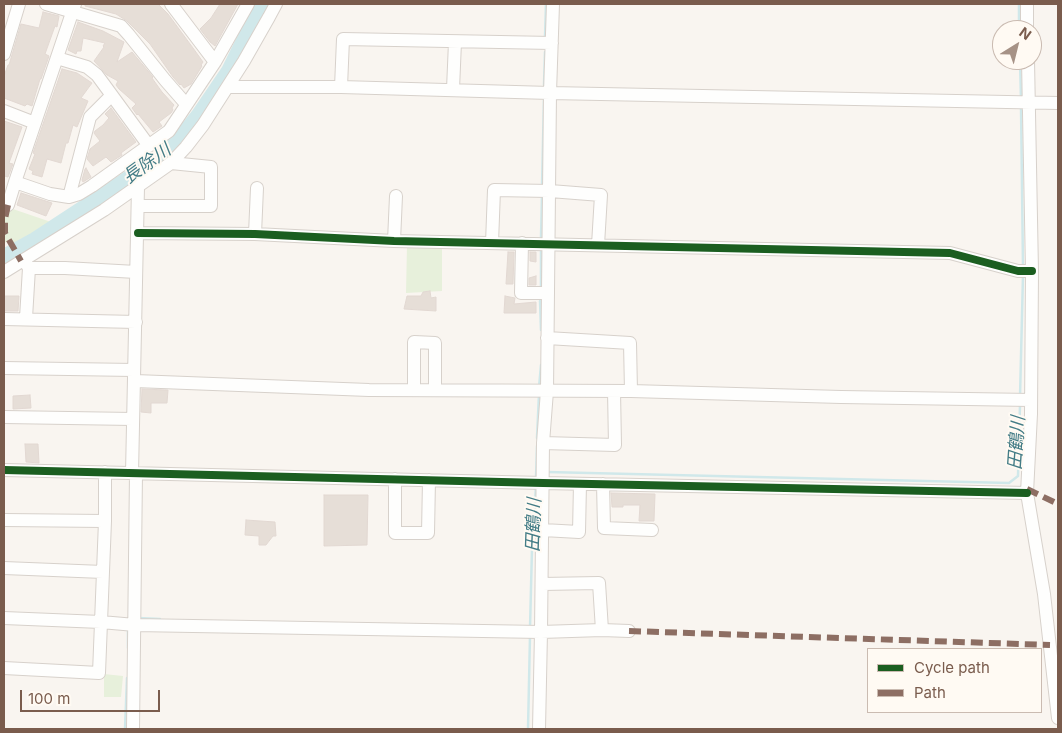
<!DOCTYPE html>
<meta charset="utf-8">
<style>
body{margin:0}
#map{position:relative;width:1062px;height:733px;overflow:hidden;background:#f9f5f0;font-family:Inter,sans-serif}
canvas{display:block}
.frame{position:absolute;inset:0;border:5px solid #7a5c4d;pointer-events:none}
.legend{position:absolute;left:867px;top:648px;width:175px;height:65px;box-sizing:border-box;background:#fffaf3;border:1px solid #cabbb1;margin:0;padding:6px 9px;list-style:none;font-size:15px;color:#7a5c4d}
.legend li{display:flex;align-items:center;gap:10px;height:25px}
.legend b{width:25px;border:1px solid #cabbb1}
.north{position:absolute;left:992px;top:20px;width:50px;height:50px;box-sizing:border-box;background:#fffaf3;border:1px solid #cabbb1;border-radius:50%;rotate:36deg;font-size:14px;font-weight:700;line-height:20px;text-align:center;color:#7a5c4d}
.north::after{content:'';display:block;margin:auto;width:18px;height:22px;background:#a69286;clip-path:polygon(50% 0,100% 100%,50% 72%,0 100%)}
.scale{position:absolute;left:20px;top:690px;width:140px;height:22px;box-sizing:border-box;border:2px solid #7a5c4d;border-top:0;padding-left:6px;font-size:15px;line-height:18px;white-space:nowrap;color:#7a5c4d;-webkit-text-stroke:4px #fffaf3;paint-order:stroke}
</style>
<div id="map">
<canvas width="1062" height="733"></canvas>
<div class="frame"></div>
<ul class="legend">
<li><b style="height:6px;background:#1b5e20"></b>Cycle path</li>
<li><b style="height:6px;background:#8d6e63"></b>Path</li>
</ul>
<div class="north">N</div>
<div class="scale">100 m</div>
</div>
<script>
const g = document.querySelector('canvas').getContext('2d');
g.lineJoin = 'round';
function fillPath(path, color) { g.fillStyle = color; g.fill(path, 'evenodd'); }
const shape = rows => new Path2D(rows.map(r => 'M' + r).join(''));
function trace(path, color, width, dash) { g.strokeStyle = color; g.lineWidth = width; g.lineCap = dash ? 'butt' : 'round'; g.setLineDash(dash || []); g.stroke(path); }
function drawText(font, color, halo, rows, align = 'center') {
  g.font = font + ' Inter,"Noto Sans JP",sans-serif'; g.lineWidth = 4; g.setLineDash([]); g.textBaseline = 'middle'; g.strokeStyle = halo; g.fillStyle = color; for (const [text, x, y, turn = 0] of rows) {
    g.save(); g.translate(x, y); g.rotate((+turn || 0) * Math.PI / 180); g.textAlign = isNaN(turn) ? turn : align; if (halo) g.strokeText(text, 0, 0); g.fillText(text, 0, 0); g.restore();
  }
}
const green = shape([
 [4,206,51,222,16,243,6,242,4,244],
 [407,245,442,247,442,291,406,293],
 [104,674,123,676,121,697,104,697]
]);
const stream = shape([
 [1019,4,1019,30],
 [545,37,546,4],
 [1020,60,1021,99],
 [544,85,545,52],
 [1021,107,1023,267],
 [542,186,544,98],
 [541,237,542,196],
 [541,288,541,249],
 [540,301,541,330],
 [539,387,541,365],
 [1020,397,1023,275],
 [537,438,539,394],
 [547,472,1009,483,1018,476,1020,405],
 [536,478,537,446],
 [138,618,160,619],
 [128,628,128,648],
 [530,628,532,548,536,486],
 [125,729,127,678],
 [528,729,530,636]
]);
const river = shape([
 [4,257,35,240,160,158,178,141,199,115,229,71,262,4]
]);
const building = shape([
 [85,4,158,4,168,14,193,48,203,62,201,65,202,66,191,84,184,88,181,84,180,85,173,77,150,44,127,21,116,14,85,6,85,4],
 [220,4,238,4,215,46,210,42,200,29,211,18,220,4],
 [43,12,59,16,57,27,55,26,45,54,49,56,41,79,40,79,32,106,27,104,25,106,4,98,4,76,8,65,9,65,21,24,39,28,43,12],
 [78,22,103,31,124,42,117,62,132,52,153,77,152,78,162,92,174,105,172,108,173,110,171,113,159,122,162,126,153,132,138,114,137,115,132,108,136,104,119,89,116,85,118,81,107,75,94,61,104,47,103,46,105,43,83,38,81,51,77,51,76,54,68,50,78,22],
 [62,69,77,73,92,83,81,98,88,101,77,127,73,125,68,143,66,143,61,163,47,159,42,177,32,174,33,171,29,169,35,154,33,153,62,69],
 [111,108,136,142,121,153,122,155,111,162,106,157,93,166,87,159,90,149,100,141,94,133,95,131,103,125,109,118,105,114,111,108],
 [4,121,22,127,9,163,13,164,8,177,4,176,4,121],
 [86,168,91,177,83,182,82,180,85,169,86,168],
 [21,193,52,203,46,216,17,205,21,193],
 [508,252,514,252,513,284,506,284,508,252],
 [530,252,536,252,536,262,530,261,530,252],
 [536,276,536,285,529,285,529,278,536,276],
 [430,291,431,298,436,297,436,311,404,309,407,296,421,296,423,292,430,291],
 [4,296,19,296,18,311,4,311,4,296],
 [505,296,515,298,514,304,536,302,536,313,504,313,505,296],
 [142,389,168,390,167,403,151,403,151,413,141,412,142,389],
 [30,395,31,408,13,409,13,396,30,395],
 [25,444,38,444,39,463,26,462,25,444],
 [611,493,655,494,654,521,639,521,640,505,623,505,623,507,612,507,611,493],
 [324,495,368,495,367,545,324,546,324,495],
 [246,520,275,522,276,536,273,536,266,545,259,545,259,536,245,535,246,520]
]);
const minor = shape([
 [46,4,121,26,129,35,165,80,186,104],
 [75,4,15,182,50,194,69,197,79,194,92,186,169,131,215,62,248,4],
 [171,4,215,62],
 [1027,4,1027,30],
 [4,54,19,4],
 [57,58,87,67,97,75,149,146],
 [1028,60,1032,271,1031,414,1027,493,1044,594,1058,718],
 [228,87,341,87,550,93,1058,103],
 [341,87,343,39,552,43],
 [453,89,455,42],
 [4,111,35,123],
 [69,197,90,117,111,96],
 [8,205,15,182],
 [138,206,211,206,211,167,171,163],
 [138,233,255,234,394,241,950,253,1018,271,1032,271],
 [255,234,257,188],
 [394,241,396,196],
 [492,243,494,190,550,191,601,195,598,245],
 [522,243,521,293,548,293],
 [25,262,29,268,26,318],
 [29,268,65,268,136,272],
 [4,272,104,210,171,163,186,147,203,125,244,61,269,17,276,4],
 [4,319,136,322],
 [547,338,630,343,631,391],
 [4,368,134,370],
 [135,381,369,390,631,391,841,397,1031,400],
 [414,390,414,342,435,343,435,390],
 [4,417,133,419],
 [543,443,615,445,614,391],
 [4,470,543,483,1027,493],
 [132,473,138,187],
 [395,479,395,533,428,533,429,480],
 [603,484,604,528,652,530],
 [4,520,105,521],
 [543,530,579,532,580,484],
 [4,568,103,572],
 [542,584,599,583,602,630],
 [4,618,101,622,135,625,541,632,602,630,629,631],
 [4,668,99,673,105,521,105,472],
 [133,729,136,473],
 [539,729,541,632,543,443,547,391,550,93,553,4]
]);
const quiet = shape([
 [8,205,5,219,5,233,21,261],
 [1027,489,1058,504],
 [629,631,1050,645]
]);
const cycleway = shape([
 [138,233,255,234,394,241,950,253,1018,271,1032,271],
 [4,470,543,483,1027,493]
]);
const waterNames = [
 ["長除川",147,164,-36],
 ["田鶴川",1017,443,-86],
 ["田鶴川",534,525,-88]
];
fillPath(green, '#e7f0db');
trace(stream, '#d0e8ea', 2.5);
trace(river, '#d0e8ea', 16);
fillPath(building, '#e6ded7');
trace(building, '#e2d8d2', 1);
trace(minor, '#d7d1cb', 14);
trace(minor, '#fefefd', 12);
trace(quiet, '#8d6e63', 6, [12, 6]);
trace(cycleway, '#1b5e20', 8);
drawText('italic 18px', '#437c86', '#fffaf3', waterNames);
</script>
